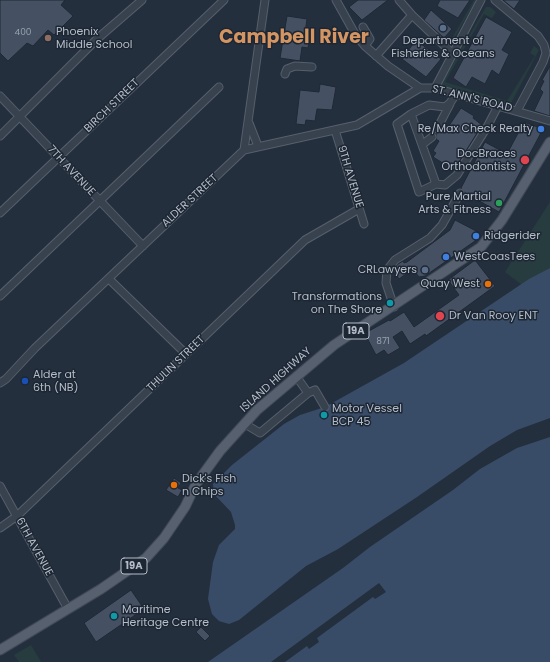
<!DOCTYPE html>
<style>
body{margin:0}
canvas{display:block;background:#242f3e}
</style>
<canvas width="550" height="662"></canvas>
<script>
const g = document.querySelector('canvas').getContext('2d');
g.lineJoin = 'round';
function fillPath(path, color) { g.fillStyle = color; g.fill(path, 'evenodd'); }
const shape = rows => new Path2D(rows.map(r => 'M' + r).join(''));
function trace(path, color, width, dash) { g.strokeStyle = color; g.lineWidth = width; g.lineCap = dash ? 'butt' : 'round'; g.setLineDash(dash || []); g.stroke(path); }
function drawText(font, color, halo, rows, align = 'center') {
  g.font = font + ' Poppins,sans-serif'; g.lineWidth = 3; g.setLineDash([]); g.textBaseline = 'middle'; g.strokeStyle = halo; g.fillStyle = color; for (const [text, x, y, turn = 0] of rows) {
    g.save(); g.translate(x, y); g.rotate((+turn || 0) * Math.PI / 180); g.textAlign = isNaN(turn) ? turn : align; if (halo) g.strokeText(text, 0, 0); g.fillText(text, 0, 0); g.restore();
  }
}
const green = shape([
 [474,0,476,1,452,42,451,40],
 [486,7,490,7,496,12,492,18,484,14,445,82,507,101,535,56,530,53,534,46,539,50,510,105,466,92,466,94,439,87],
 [550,202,550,268,522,285,505,272],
 [31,645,41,662,19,662,14,655]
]);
const water = shape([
 [550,268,550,418,517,430,490,446,417,497,338,549,306,566,239,620,229,624,219,621,212,614,208,599,213,562,219,545,235,529,235,525,231,512,214,494,213,484,232,465,284,424,300,415,325,407,404,363,529,279],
 [550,437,550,662,208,662,343,568,370,547,453,490,480,469,517,448]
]);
const pier = shape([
 [379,583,386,592,375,599,373,597,317,638,319,642,309,649,307,646,285,662,271,662]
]);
const building = shape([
 [0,0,65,0,61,5,73,16,54,35,48,30,33,46,27,43,8,61,0,53,0,0],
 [358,0,388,0,362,20,349,7,358,0],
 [440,0,470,0,458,18,437,6,440,0],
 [503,0,520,0,514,9,503,0],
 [431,10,452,29,444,38,424,20,431,10],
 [287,16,307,19,305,33,310,34,308,48,302,47,300,61,280,58,287,16],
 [486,17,512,32,502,50,509,54,499,75,492,70,485,84,472,77,466,87,453,78,486,17],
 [416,40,441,59,426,77,402,59,416,40],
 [550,66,550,116,534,111,543,92,540,89,544,81,542,80,550,66],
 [320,84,336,87,332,110,317,109,315,121,306,120,305,125,296,124,300,90,319,92,320,84],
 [461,108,474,116,473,118,482,125,454,170,433,157,436,153,433,151,439,141,436,139,436,134,441,131,444,133,461,108],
 [524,122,543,129,499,212,465,193,461,188,485,142,507,154,524,122],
 [455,220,480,233,475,241,425,276,419,277,413,269,399,279,393,270,398,264,403,261,404,263,407,262,450,230,455,220],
 [475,260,495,286,426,336,425,334,410,344,402,331,393,337,400,348,388,355,384,350,376,355,366,336,367,332,389,320,390,321,404,312,414,327,459,295,448,280,475,260],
 [174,478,181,483,178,488,182,490,178,497,166,490,174,478],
 [131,590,144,609,96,642,84,623,131,590],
 [201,627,210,636,205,641,196,632,201,627]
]);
const minor = shape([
 [336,0,355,34,365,46,388,66,420,88,435,88,550,121],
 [399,0,412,15],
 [495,0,538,36,544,45,546,53,543,62,517,111],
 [363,27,370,39,365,46],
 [376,56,412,15,452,53],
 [285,74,287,69,295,66,312,67],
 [435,88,481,0],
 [0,96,143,246],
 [411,114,436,184,419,192,397,124,411,114],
 [411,114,429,105,445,107,450,103,456,94],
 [249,123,258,146],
 [437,129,450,104],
 [335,130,364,224],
 [0,136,97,39,142,0],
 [423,144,432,137],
 [244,150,265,0],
 [436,184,445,185,457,175,487,127,498,106],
 [0,213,224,0],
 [109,279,186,354],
 [0,296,219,87],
 [394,307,386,283,387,270,395,260,430,238,442,225,460,193],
 [0,383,6,379,35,348,244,150,357,125,420,88],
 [308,393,315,390,325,407],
 [245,424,260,433,308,393,296,376],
 [0,486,68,609],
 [0,528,17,516,305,240,359,209]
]);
const major = shape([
 [0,650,101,589,146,558,164,538,185,507,196,484,220,451,257,410,334,345,481,247,502,220,550,142]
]);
const markers = [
 [443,28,4,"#5c6f8a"],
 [48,38,4,"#8d6e63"],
 [541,129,4,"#3f7fe0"],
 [525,160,5,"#e0444e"],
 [499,203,4,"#2e9e5b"],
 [476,236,4,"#3f7fe0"],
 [446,257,4,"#3f7fe0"],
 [425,270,4,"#5c6f8a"],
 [488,284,4,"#e8710a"],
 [390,303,4,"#0f9aa8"],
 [440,316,5,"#e0444e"],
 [25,381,4,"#1a4fb4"],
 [324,415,4,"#0f9aa8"],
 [174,485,4,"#e8710a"],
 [114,616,4,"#0f9aa8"]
];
const numberNames = [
 ["400",23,33],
 ["871",383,342]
];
const shields = [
 [356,331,26],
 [134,566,26]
];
const shieldNames = [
 ["19A",356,331],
 ["19A",134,566]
];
const poiNames = [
 ["Phoenix",56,32],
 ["Middle School",56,45],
 ["Department of",443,41,"center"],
 ["Fisheries & Oceans",443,54,"center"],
 ["Re/Max Check Realty",533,129,"right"],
 ["DocBraces",516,154,"right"],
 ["Orthodontists",516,167,"right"],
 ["Pure Martial",491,197,"right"],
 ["Arts & Fitness",491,210,"right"],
 ["Ridgerider",484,236],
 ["WestCoasTees",454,257],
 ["CRLawyers",417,270,"right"],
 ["Quay West",480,284,"right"],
 ["Transformations",382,297,"right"],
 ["on The Shore",382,310,"right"],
 ["Dr Van Rooy ENT",449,316],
 ["Alder at",33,375],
 ["6th (NB)",33,388],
 ["Motor Vessel",332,409],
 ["BCP 45",332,422],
 ["Dick's Fish",182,479],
 ["n Chips",182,492],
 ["Maritime",122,610],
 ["Heritage Centre",122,623]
];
const streetNames = [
 ["ST. ANN'S ROAD",472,99,14],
 ["BIRCH STREET",112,106,-44],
 ["7TH AVENUE",71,171,47],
 ["9TH AVENUE",350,177,73],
 ["ALDER STREET",190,201,-43],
 ["THULIN STREET",176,364,-44],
 ["ISLAND HIGHWAY",276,380,-42],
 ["6TH AVENUE",34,547,61]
];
const townNames = [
 ["Campbell River",294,38]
];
fillPath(green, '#263c3f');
fillPath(water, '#394c67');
fillPath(pier, '#242f3e');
fillPath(building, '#455162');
trace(building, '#1f2835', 1);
trace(minor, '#565f6c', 9);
trace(major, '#414a57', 11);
trace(minor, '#38414e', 7);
trace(major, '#56606e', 9);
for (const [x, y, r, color] of markers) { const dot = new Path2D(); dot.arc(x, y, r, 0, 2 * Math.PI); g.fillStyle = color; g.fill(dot); trace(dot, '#1d2633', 1.5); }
drawText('9px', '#98a1af', null, numberNames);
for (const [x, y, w] of shields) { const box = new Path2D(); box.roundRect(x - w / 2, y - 8, w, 16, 3); g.fillStyle = '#1d2633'; g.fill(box); trace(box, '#b4bcc9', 1); }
drawText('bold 10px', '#b4bcc9', null, shieldNames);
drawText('11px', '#b4bcc9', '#1d2633', poiNames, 'left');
drawText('11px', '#b4bcc9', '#1d2633', streetNames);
drawText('bold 19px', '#d59563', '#1d2633', townNames);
</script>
